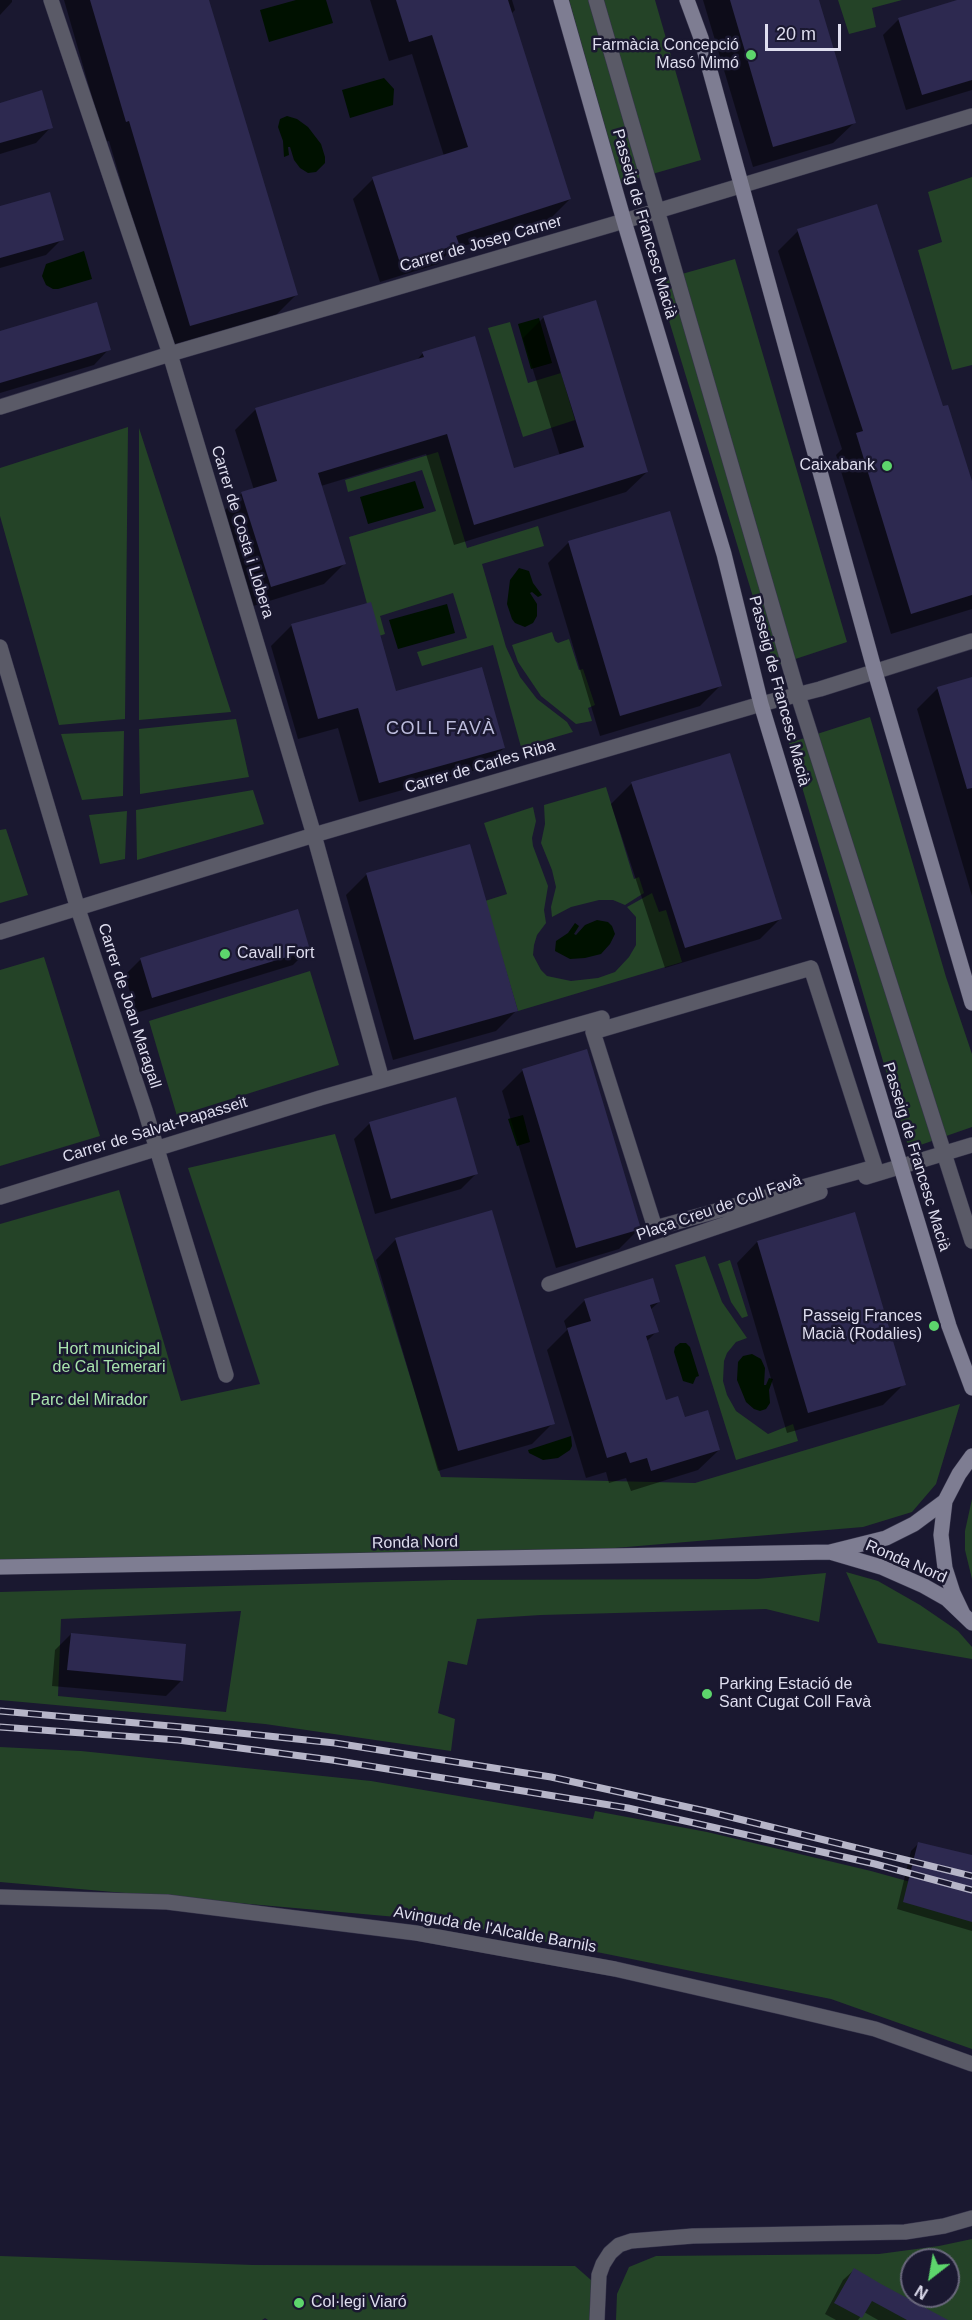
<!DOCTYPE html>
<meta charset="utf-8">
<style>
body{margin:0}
#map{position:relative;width:972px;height:2320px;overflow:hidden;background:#1a1830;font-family:Arial,sans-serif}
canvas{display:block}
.north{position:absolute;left:900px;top:2248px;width:60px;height:60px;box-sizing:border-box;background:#1a1830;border:2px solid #69677c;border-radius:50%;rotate:211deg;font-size:16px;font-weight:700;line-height:24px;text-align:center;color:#dfdeef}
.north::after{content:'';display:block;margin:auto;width:21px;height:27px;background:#5dd56c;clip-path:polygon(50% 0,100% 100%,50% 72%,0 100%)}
.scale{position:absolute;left:765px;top:24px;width:76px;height:27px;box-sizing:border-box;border:3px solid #dfdeef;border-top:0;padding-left:8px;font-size:18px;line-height:21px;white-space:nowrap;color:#dfdeef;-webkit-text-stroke:4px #1a1830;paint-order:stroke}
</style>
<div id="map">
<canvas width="972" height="2320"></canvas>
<div class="north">N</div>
<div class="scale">20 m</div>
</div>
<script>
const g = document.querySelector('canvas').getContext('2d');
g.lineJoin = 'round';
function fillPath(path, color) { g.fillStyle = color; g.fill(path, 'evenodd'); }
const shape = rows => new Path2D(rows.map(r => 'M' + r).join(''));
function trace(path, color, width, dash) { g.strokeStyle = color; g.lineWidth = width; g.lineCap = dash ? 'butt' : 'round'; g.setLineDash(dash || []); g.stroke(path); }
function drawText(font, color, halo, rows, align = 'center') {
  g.font = font + ' Arial,sans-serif'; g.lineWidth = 5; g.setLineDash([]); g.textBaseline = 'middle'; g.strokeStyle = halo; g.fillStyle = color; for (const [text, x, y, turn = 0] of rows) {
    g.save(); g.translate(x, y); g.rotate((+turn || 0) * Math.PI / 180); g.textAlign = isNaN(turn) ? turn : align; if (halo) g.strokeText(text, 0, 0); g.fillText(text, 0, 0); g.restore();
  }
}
const green = shape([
 [569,0,655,0,701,160,621,183],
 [838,0,902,0,872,8,876,27,849,34],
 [972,177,972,365,952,370,918,250,942,242,928,192],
 [735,259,847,642,774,666,657,281],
 [510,322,528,383,561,373,575,420,523,437,488,328],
 [128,427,125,719,59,725,0,516,0,468],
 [139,428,231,712,139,720],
 [438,452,467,548,538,526,544,546,482,564,506,647,520,677,537,699,567,722,573,732,521,747,493,645,422,666,417,652,467,638,453,593,380,616,385,634,376,637,349,537,436,511,422,470,348,492,345,480],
 [552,632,555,641,558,643,569,639,579,670,583,669,595,705,588,708,592,721,576,724,541,696,518,662,512,645],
 [870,717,946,977,972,1054,972,1127,909,1149,789,743],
 [236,719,249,777,140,794,139,729],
 [124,731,123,796,82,800,61,734],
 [606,787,634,879,639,877,644,893,625,905,613,900,599,900,571,907,552,917,551,907,556,887,552,870,541,843,545,824,544,805],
 [253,790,264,824,137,860,136,810],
 [533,807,536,821,532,838,533,846,548,886,544,910,546,923,537,935,534,945,533,955,541,970,547,976,571,981,598,978,615,972,629,957,636,945,636,917,627,907,652,893,659,912,666,910,682,962,518,1011,485,901,507,894,484,823],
 [127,811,125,859,100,864,89,815],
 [6,829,28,895,0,903,0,830],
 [44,957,100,1136,0,1166,0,970],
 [310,971,339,1065,177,1116,149,1021],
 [335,1134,441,1477,695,1483,960,1404,936,1484,912,1512,863,1527,485,1559,0,1567,0,1224,119,1190,181,1401,260,1384,188,1168],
 [705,1256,722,1302,747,1338,736,1342,727,1353,724,1361,723,1381,727,1395,736,1411,768,1434,793,1424,798,1441,736,1460,675,1265],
 [730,1260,748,1316,742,1318,731,1302,718,1264],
 [972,1499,972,1579,965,1550,965,1531],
 [846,1572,878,1581,920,1605,958,1631,972,1647,972,1659,878,1643],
 [826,1573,819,1622,766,1609,541,1615,477,1619,467,1665,448,1661,438,1713,455,1719,451,1751,265,1724,0,1700,0,1592,450,1580,757,1579],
 [241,1611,226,1712,58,1696,61,1619],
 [0,1747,81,1751,371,1781,593,1819,595,1811,707,1832,871,1871,972,1899,972,2049,831,1999,442,1921,0,1882],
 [972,2239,972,2320,616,2320,617,2294,629,2267,656,2256,879,2254,939,2246],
 [912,2260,948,2260,948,2296,912,2296],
 [0,2256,253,2265,575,2266,591,2280,591,2320,268,2320,265,2318,262,2320,0,2320]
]);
const water = shape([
 [296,0,326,0,333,23,269,42,260,10],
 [384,78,394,89,393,105,350,118,342,90],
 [287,116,297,119,308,127,321,144,325,157,325,163,316,172,308,173,300,168,294,160,290,147,288,147,289,155,284,157,283,141,278,127,280,119],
 [84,251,92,279,58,289,53,289,46,285,42,276,46,264],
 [539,318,552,363,531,369,518,324],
 [415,481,424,508,368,524,360,497],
 [519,568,529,571,533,583,542,595,538,597,532,592,530,593,537,604,537,616,533,623,525,627,515,623,512,619,507,604,510,580],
 [447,604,455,633,398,649,389,620],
 [597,920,608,922,612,926,615,934,610,944,601,954,585,958,570,959,555,951,556,941,568,933,575,923,579,926,574,934,576,935,585,925],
 [523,1115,530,1142,517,1146,508,1119],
 [680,1343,686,1343,690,1347,699,1376,696,1377,693,1384,683,1381,674,1352,675,1347],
 [752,1354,761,1359,765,1368,764,1385,766,1385,769,1378,773,1379,769,1390,770,1403,766,1409,760,1411,754,1409,746,1402,737,1380,738,1362,743,1356],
 [571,1436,572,1446,570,1450,558,1458,543,1460,529,1453,528,1450]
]);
const shadow = shape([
 [0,0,12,0,12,2,0,15],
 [64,0,207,0,297,294,276,315,170,346,109,141,105,142],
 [370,0,512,0,515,10,511,14,570,199,550,219,451,250,438,264,380,282,353,199,373,179,444,156,412,54,389,61],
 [703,0,818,0,854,123,833,143,753,167],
 [962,0,972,0,972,90,906,110,883,35,899,19],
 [0,104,51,127,36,143,0,154],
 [0,207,62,239,46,255,0,268],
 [798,231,942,408,972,486,972,609,891,634,836,455,842,449,778,251],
 [544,317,647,472,626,492,454,545,426,454,321,486,345,563,324,584,250,607,221,514,242,493,254,490,235,430,256,409,416,361,423,353,513,470,560,456,523,338],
 [0,333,109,349,94,365,0,393],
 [569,542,721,685,700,706,600,736,548,563],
 [292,625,395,693,504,748,483,768,359,802,338,728,298,739,271,646],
 [972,679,972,896,917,709,937,689],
 [632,783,781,918,760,939,665,968,611,804],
 [367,874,516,1011,496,1031,393,1060,346,895],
 [309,949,293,965,136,1013,125,975,141,959],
 [523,1070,639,1229,619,1249,556,1268,502,1091],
 [370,1123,477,1173,461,1189,375,1214,354,1139],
 [854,1214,904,1384,883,1405,787,1433,737,1263,757,1242],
 [396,1239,553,1423,532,1444,438,1471,376,1260],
 [585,1300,659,1302,650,1310,657,1331,646,1342,665,1402,719,1450,698,1470,631,1491,626,1478,609,1483,606,1472,586,1478,547,1350,567,1330,564,1321],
 [71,1634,182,1680,166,1696,52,1686,55,1650],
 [919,1843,972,1857,972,1931,897,1909,911,1851],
 [854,2270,922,2320,878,2320,864,2312,858,2320,836,2320,825,2314,843,2280]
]);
const building = shape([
 [90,0,209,0,298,295,190,326,129,121,126,122],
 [396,0,508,0,571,199,456,236,459,244,400,263,372,177,468,147,432,35,409,42],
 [730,0,819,0,856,123,773,147],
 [957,0,972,0,972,80,922,95,898,18],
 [42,90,53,128,0,143,0,103],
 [50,192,64,240,0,258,0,206],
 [877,204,943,406,948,405,972,481,972,595,911,614,856,433,863,431,797,229],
 [596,300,648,472,474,525,447,434,318,473,346,564,271,587,241,492,277,481,255,408,424,357,422,352,475,336,514,468,584,447,543,316],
 [97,302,111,350,0,383,0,331],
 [670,511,722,686,620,716,568,541],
 [371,602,396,691,482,667,505,748,379,783,358,708,318,719,291,624],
 [972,677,972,788,967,789,937,687],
 [730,753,782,919,685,948,631,782],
 [470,844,518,1011,414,1040,366,873],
 [298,909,310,950,152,998,140,958],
 [587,1049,641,1229,576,1248,522,1069],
 [456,1097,478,1174,391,1199,369,1122],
 [492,1210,555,1424,458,1451,395,1238],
 [855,1212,906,1385,808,1413,757,1241],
 [653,1278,660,1302,650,1305,659,1332,646,1336,666,1400,678,1396,685,1417,708,1410,720,1450,651,1471,647,1458,630,1463,626,1452,607,1458,567,1328,591,1321,584,1299],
 [71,1633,186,1644,183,1681,67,1670],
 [918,1842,972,1855,972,1922,903,1902],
 [854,2268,881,2284,948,2320,907,2320,872,2301,862,2318,834,2303]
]);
const street = shape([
 [51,0,170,354,314,835,382,1080],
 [596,0,798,695,972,1241],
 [0,407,170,354,624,221,972,116],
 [0,647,78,909,145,1110,226,1375],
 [0,932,314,835,761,704,820,689,972,641],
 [811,968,875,1167,655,1228,593,1032,811,968],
 [866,1177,972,1145],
 [0,1197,320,1098,602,1018],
 [549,1284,820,1192],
 [0,1897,167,1902,416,1933,615,1969,786,2008,875,2029,972,2064],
 [597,2320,599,2275,603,2264,610,2253,619,2245,631,2241,693,2236,905,2232,944,2226,972,2218]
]);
const secondary = shape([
 [561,0,624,221,724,554,761,704,949,1326,972,1388],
 [687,0,701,38,875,672,972,1003],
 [830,1552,881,1567,924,1586,947,1599,972,1623],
 [0,1567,830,1552,886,1538,914,1524,945,1501],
 [963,1614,953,1593,945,1568,941,1535,945,1501,959,1474,972,1456]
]);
const rail = shape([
 [0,1711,182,1727,335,1743,551,1777,710,1812,972,1876],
 [0,1727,178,1740,332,1760,628,1808,875,1864,972,1890]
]);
const markers = [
 [751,55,6,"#5dd56c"],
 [887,466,6,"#5dd56c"],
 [225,954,6,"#5dd56c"],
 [934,1326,6,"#5dd56c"],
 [707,1694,6,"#5dd56c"],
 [299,2303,6,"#5dd56c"]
];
const poiNames = [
 ["Farmàcia Concepció",739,46],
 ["Masó Mimó",739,64],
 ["Caixabank",875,466],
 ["Cavall Fort",237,954,"left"],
 ["Passeig Frances",922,1317],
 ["Macià (Rodalies)",922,1335],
 ["Parking Estació de",719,1685,"left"],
 ["Sant Cugat Coll Favà",719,1703,"left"],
 ["Col·legi Viaró",311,2303,"left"]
];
const streetNames = [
 ["Passeig de Francesc Macià",644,224,74],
 ["Carrer de Josep Carner",481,244,-16],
 ["Carrer de Costa i Llobera",242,532,73],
 ["Passeig de Francesc Macià",779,691,75],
 ["Carrer de Carles Riba",480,767,-16],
 ["Carrer de Joan Maragall",129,1006,72],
 ["Carrer de Salvat-Papasseit",155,1130,-17],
 ["Passeig de Francesc Macià",916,1157,73],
 ["Plaça Creu de Coll Favà",719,1208,-19],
 ["Ronda Nord",415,1543,-1],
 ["Ronda Nord",906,1562,23],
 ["Avinguda de l'Alcalde Barnils",495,1930,10]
];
const parkNames = [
 ["Hort municipal",109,1350],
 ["de Cal Temerari",109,1368],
 ["Parc del Mirador",89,1401]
];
const neighbourhoodNames = [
 ["COLL FAVÀ",441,729]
];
fillPath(green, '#244327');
fillPath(water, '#010');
fillPath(shadow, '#0007');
fillPath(building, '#2d2950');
trace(street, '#36344b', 16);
trace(secondary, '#36344b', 16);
trace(street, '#5a5a67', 15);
trace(secondary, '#7e7d92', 15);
trace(rail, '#b6b5c8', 7);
trace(rail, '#1a1830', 4.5, [14]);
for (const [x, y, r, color] of markers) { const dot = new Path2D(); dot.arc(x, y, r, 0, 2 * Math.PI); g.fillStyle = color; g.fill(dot); trace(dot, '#1a1830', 2); }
drawText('16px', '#dfdeef', '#1a1830', poiNames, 'right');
drawText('16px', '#dfdeef', '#1a1830', streetNames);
drawText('16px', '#a9e5ad', '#1a1830', parkNames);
g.letterSpacing = '1.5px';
drawText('18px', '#bdbddd', '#1a1830', neighbourhoodNames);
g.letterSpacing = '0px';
</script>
